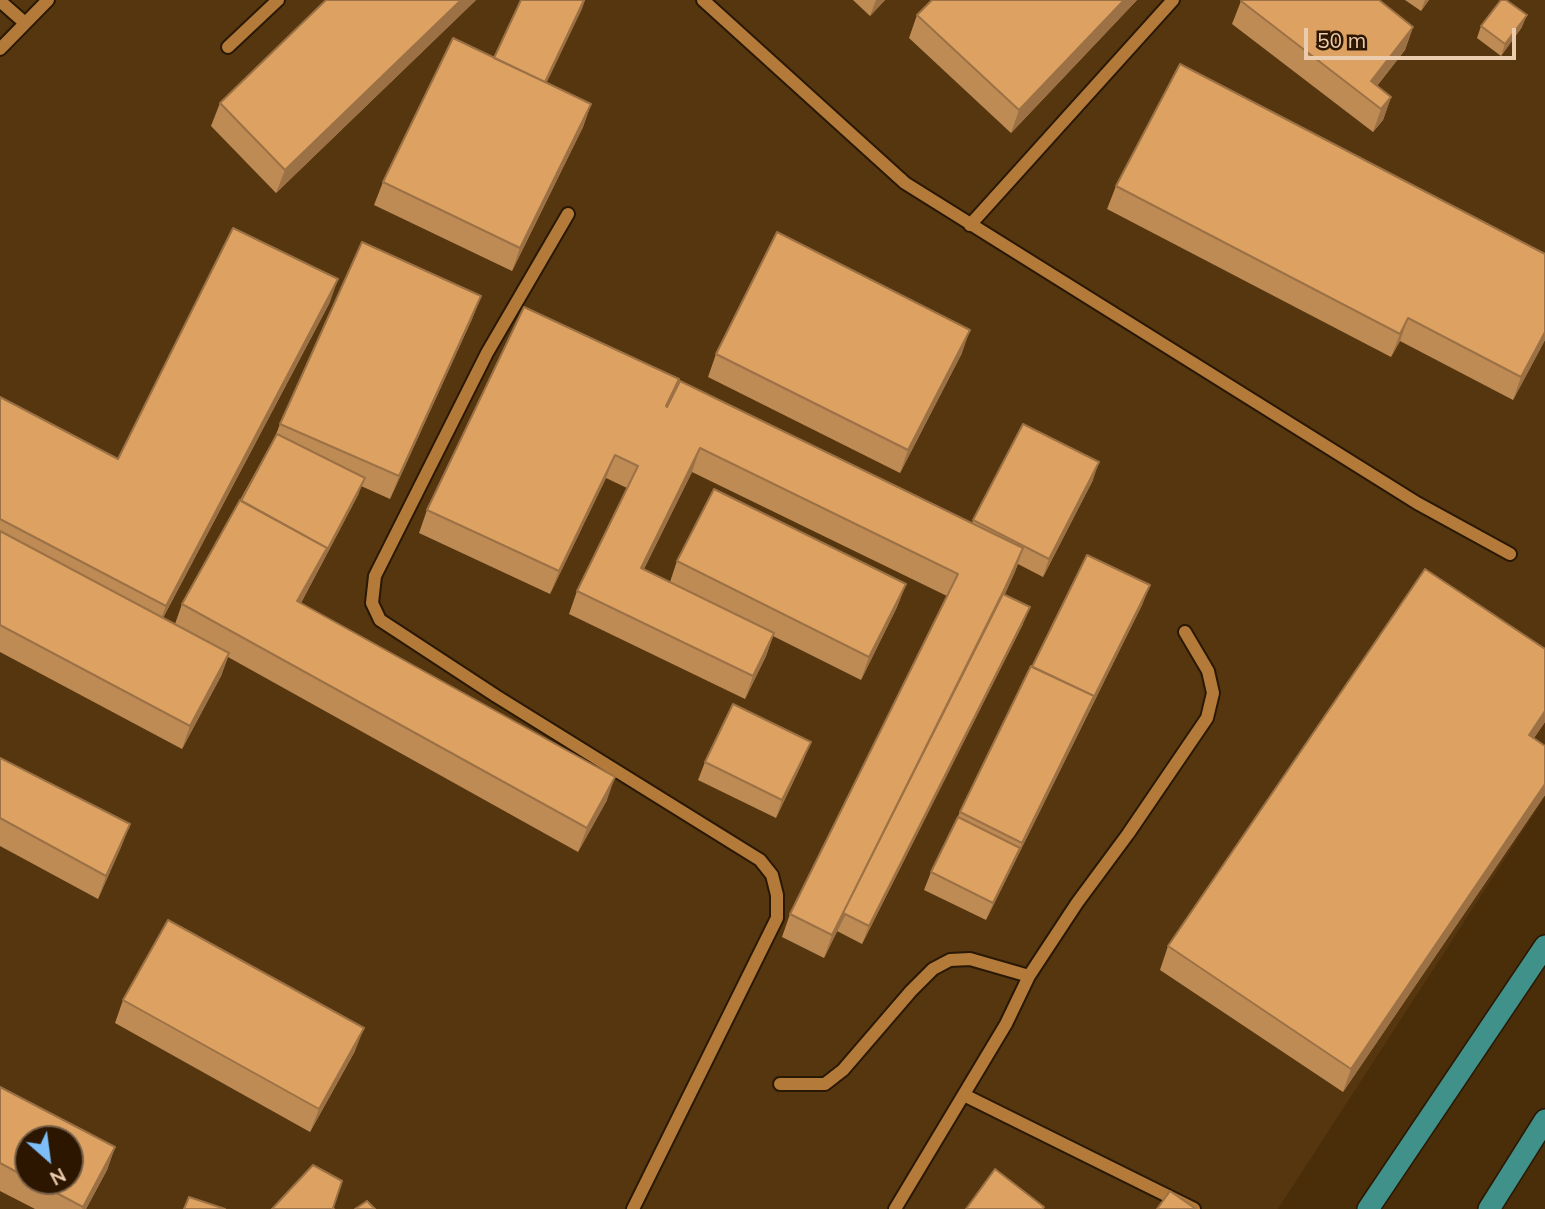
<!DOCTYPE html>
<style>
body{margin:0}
#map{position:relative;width:1545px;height:1209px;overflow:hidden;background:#4a2d09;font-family:Mulish,sans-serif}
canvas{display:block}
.north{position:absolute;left:14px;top:1125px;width:70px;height:70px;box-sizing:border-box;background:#2c1600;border:2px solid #785f46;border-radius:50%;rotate:152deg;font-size:19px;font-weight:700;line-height:28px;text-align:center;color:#ebccae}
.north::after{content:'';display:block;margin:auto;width:24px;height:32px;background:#7dbef9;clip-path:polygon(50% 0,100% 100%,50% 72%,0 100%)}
.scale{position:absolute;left:1304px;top:28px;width:212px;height:32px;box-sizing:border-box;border:4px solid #ebccae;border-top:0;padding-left:9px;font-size:21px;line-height:24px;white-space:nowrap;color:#ebccae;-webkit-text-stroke:5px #2c1600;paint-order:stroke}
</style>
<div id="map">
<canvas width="1545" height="1209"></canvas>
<div class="north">N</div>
<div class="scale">50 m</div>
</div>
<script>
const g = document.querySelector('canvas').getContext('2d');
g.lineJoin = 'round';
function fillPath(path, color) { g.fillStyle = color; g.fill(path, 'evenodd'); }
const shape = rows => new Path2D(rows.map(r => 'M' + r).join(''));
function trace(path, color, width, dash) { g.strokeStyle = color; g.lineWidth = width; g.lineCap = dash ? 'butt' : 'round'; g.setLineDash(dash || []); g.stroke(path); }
const built = shape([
 [0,0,1545,0,1545,797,1278,1209,0,1209],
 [28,1139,70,1139,70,1181,28,1181]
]);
const minor = shape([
 [703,0,905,183,1417,503,1510,554],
 [0,1,25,23],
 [228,47,278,0],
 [0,49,48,0],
 [568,214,487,353,375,576,372,603,380,620,496,696,760,860,772,875,777,895,777,918,633,1209],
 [970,225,1173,0],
 [780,1084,825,1084,843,1070,911,991,933,969,950,960,970,959,1029,976],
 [964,1095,1194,1209],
 [895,1209,1006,1024,1029,976,1077,903,1128,834,1207,718,1213,693,1208,671,1185,632]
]);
const highway = shape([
 [1368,1209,1545,946],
 [1489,1209,1545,1120]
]);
const wall = shape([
 [326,0,476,0,276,193,211,126,220,103],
 [521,0,585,0,546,83,591,104,583,127,512,271,374,205,383,182,494,58],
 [853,0,885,0,870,16],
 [1137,0,1011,133,909,38,917,15],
 [1405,0,1429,0,1421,11],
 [1241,1,1413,27,1405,50,1377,86,1391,97,1383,120,1373,132,1232,24],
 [1481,26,1522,27,1501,56,1477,38],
 [1116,186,1545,254,1545,340,1513,400,1400,341,1391,357,1107,209],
 [481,296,472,319,390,499,361,486,358,495,301,603,607,800,578,852,228,657,221,676,182,749,0,652,0,397,118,459,330,302,163,618,175,624,182,604,275,437,280,424],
 [962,353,900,473,708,377,716,354],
 [679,379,673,396,972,524,973,520,1093,480,1043,577,1018,564,1005,594,1023,624,862,944,837,931,824,958,782,937,790,914,947,596,692,472,644,569,670,582,677,561,906,584,897,607,861,680,773,636,766,656,745,699,569,614,577,591,627,488,606,478,550,594,419,533,427,510],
 [1143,603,986,920,924,890,931,872,960,812],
 [1545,649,1545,722,1534,738,1545,746,1545,795,1343,1092,1160,970,1168,946],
 [0,758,130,824,121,847,98,899,0,846],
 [804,759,776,818,698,780,705,762],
 [123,1000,355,1051,310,1132,115,1023],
 [0,1087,115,1147,107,1170,86,1209,35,1209,0,1191],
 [28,1139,70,1181,28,1181]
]);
const shadedWall = shape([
 [461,0,476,0,276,193,285,170],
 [584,0,585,0,582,9,536,105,542,87],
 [876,0,885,0,870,16],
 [1124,0,1137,0,1011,133,1019,110],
 [1425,0,1429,0,1421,11],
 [1527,15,1522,27,1501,56,1505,44],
 [1413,27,1405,50,1367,98,1371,81],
 [1391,97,1383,120,1373,132,1381,109],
 [591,104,583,127,512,271,520,248],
 [338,279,330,302,157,629,166,606],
 [481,296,472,319,390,499,399,476],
 [1408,318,1400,341,1391,357,1400,334],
 [970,330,962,353,900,473,908,450],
 [1545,332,1545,340,1513,400,1521,377],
 [700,448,692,472,633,591,641,568],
 [615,455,606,478,550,594,559,571],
 [1099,462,1093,480,1043,577,1049,559],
 [365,478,358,495,318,571,325,554],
 [327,548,318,571,289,624,297,601],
 [1023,548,1015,572,997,611,824,958,832,935],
 [906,584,897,607,861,680,869,657],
 [1150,585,1143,603,986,920,993,903,1094,696],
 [1030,607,1023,624,862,944,869,926],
 [774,633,766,656,745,699,753,676],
 [229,653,221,676,182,749,190,726],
 [1545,711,1545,722,1520,758,1529,735],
 [811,742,804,759,776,818,782,800],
 [615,777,607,800,578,852,587,828],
 [1545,784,1545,795,1343,1092,1351,1069],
 [130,824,121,847,98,899,106,876],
 [364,1028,355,1051,310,1132,319,1109],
 [115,1147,107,1170,86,1209,82,1209]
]);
const building = shape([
 [326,0,461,0,285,170,220,103,326,0],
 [521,0,584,0,545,82,494,58,521,0],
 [932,0,1124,0,1019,110,917,15,932,0],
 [1242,0,1379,0,1413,27,1371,81,1391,97,1381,109,1241,1,1242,0],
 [1501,0,1506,0,1527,15,1505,44,1481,26,1501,0],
 [453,38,591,104,520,248,383,182,453,38],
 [1180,64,1545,254,1545,332,1521,377,1408,318,1400,334,1116,186,1180,64],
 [233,228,338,279,166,606,0,519,0,397,118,459,233,228],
 [777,232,970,330,908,450,716,354,777,232],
 [362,242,481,296,399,476,280,424,362,242],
 [524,307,679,379,666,406,667,407,680,381,1023,548,1005,588,832,935,790,914,958,574,700,448,641,568,774,633,753,676,577,591,638,466,615,455,559,571,427,510,524,307],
 [1023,424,1099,462,1049,559,973,520,1023,424],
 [277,434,365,478,325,554,327,548,241,501,277,434],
 [714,489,906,584,869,657,677,561,714,489],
 [240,500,327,548,297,601,615,777,587,828,182,604,240,500],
 [0,531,229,653,190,726,0,625,0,531],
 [1087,555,1150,585,1092,701,1094,696,1032,667,1087,555],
 [1425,569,1545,649,1545,711,1529,735,1545,746,1545,784,1351,1069,1168,946,1425,569],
 [1003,594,1030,607,869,926,843,913,1003,594],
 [1031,666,1094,696,1022,843,960,812,1031,666],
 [733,704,811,742,782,800,705,762,733,704],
 [0,758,130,824,106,876,0,818,0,758],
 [958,817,1020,848,993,903,931,872,958,817],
 [168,920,364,1028,319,1109,123,1000,168,920],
 [0,1087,115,1147,83,1207,34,1181,70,1181,70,1139,28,1139,28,1178,0,1163,0,1087],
 [313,1165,342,1181,333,1208,334,1209,272,1209,313,1165],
 [995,1169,1044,1207,1042,1209,966,1209,995,1169],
 [1170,1191,1196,1209,1157,1209,1170,1191],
 [189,1197,225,1209,184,1209,189,1197],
 [367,1201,375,1209,355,1209,367,1201]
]);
fillPath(built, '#56360e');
trace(minor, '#291804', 16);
trace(highway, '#291804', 24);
trace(minor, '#b37a3a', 12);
trace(highway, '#40918a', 21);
fillPath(wall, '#be8b54');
fillPath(shadedWall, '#9b7145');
fillPath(building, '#dda262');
trace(building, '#9b7145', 2);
</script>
